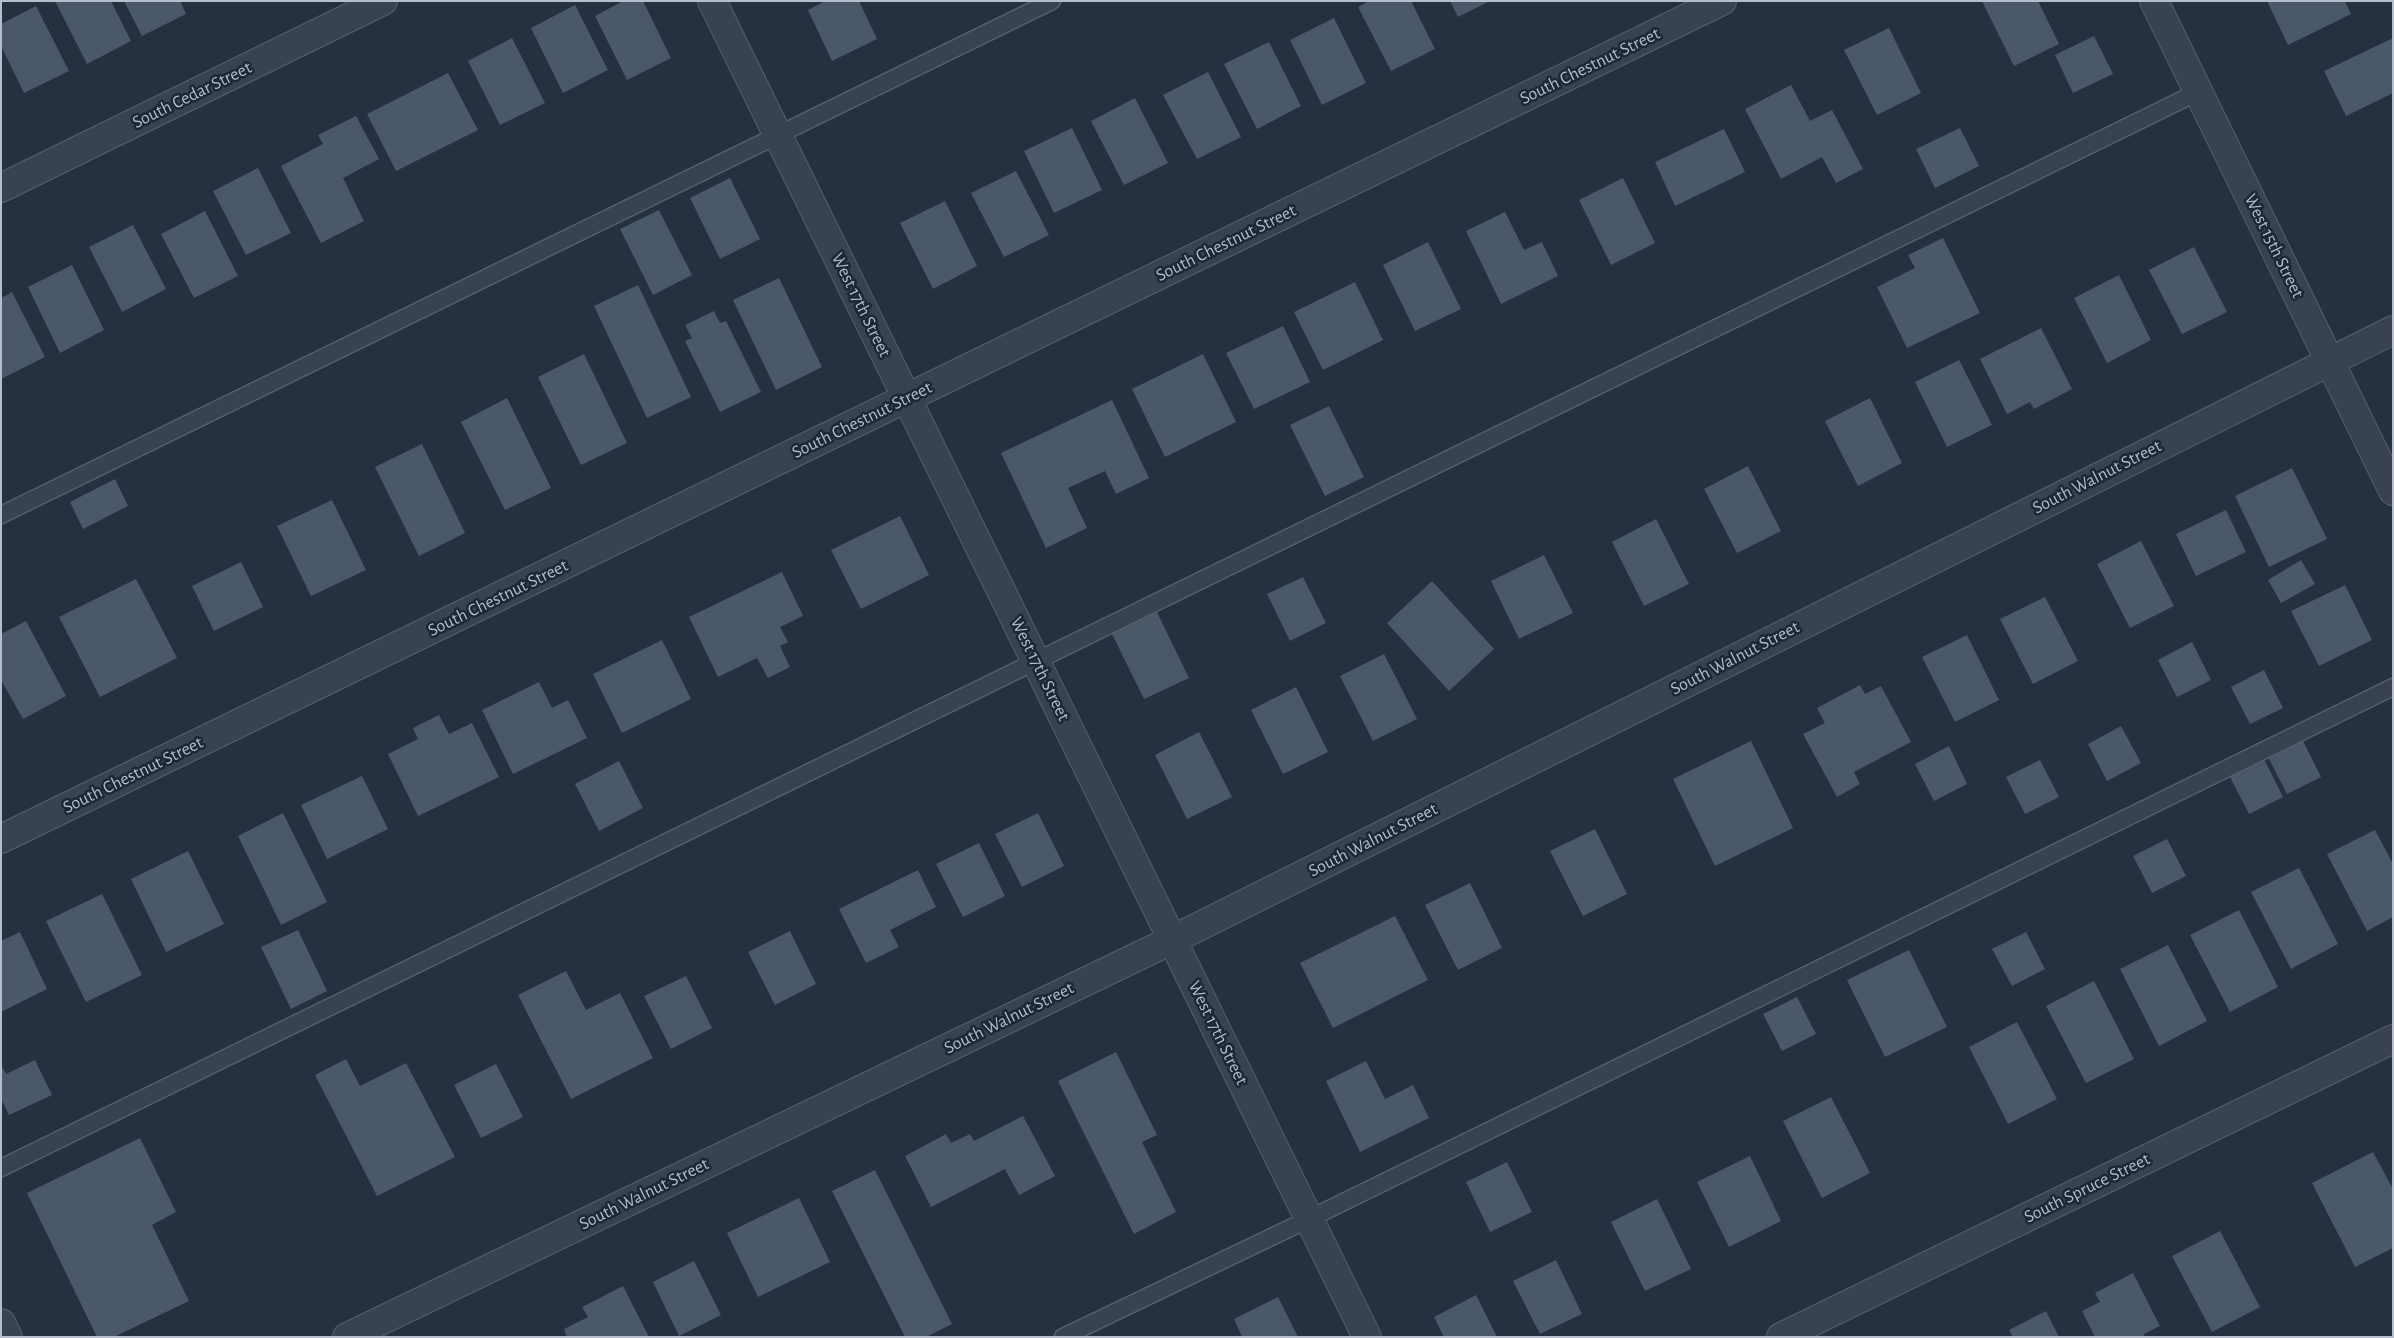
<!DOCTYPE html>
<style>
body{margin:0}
#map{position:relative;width:2394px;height:1338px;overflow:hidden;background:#253140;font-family:"Alegreya Sans",sans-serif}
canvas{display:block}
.frame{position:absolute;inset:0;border:2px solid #b5beca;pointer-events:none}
</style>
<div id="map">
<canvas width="2394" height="1338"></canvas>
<div class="frame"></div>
</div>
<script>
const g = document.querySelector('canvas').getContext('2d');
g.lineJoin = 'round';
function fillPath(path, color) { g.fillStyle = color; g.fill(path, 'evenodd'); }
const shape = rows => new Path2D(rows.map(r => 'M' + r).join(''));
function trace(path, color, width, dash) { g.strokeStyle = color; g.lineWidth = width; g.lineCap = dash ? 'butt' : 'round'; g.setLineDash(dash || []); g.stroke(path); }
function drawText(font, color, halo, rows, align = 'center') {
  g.font = font + ' "Alegreya Sans",sans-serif'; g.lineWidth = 5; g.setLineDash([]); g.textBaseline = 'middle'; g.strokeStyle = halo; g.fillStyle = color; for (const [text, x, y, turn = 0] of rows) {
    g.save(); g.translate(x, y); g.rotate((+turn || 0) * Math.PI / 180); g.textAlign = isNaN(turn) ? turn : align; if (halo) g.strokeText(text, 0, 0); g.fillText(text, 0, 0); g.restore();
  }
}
const building = shape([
 [55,1,111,1,131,41,87,64],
 [124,1,180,1,186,14,142,36],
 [623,1,643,1,671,58,627,80,595,16],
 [825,1,859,1,877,39,832,61,808,10],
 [1369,1,1411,1,1435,49,1391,71,1358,7],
 [1450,1,1490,1,1458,17],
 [1982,1,2038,1,2059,44,2014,66],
 [2267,1,2345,1,2351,14,2288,45],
 [575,5,608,70,563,93,531,28],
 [36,6,69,71,24,93,1,46,1,24],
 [1334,18,1366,83,1322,105,1290,40],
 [1889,28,1921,93,1877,115,1844,50],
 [2094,36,2113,74,2073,93,2055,55],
 [512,38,545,103,500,125,468,61],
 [2393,38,2393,93,2346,116,2324,71],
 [1269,42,1301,106,1257,129,1224,64],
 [1208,72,1241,137,1197,159,1163,95],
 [448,73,478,130,396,171,367,114],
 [1791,85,1810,121,1832,110,1863,169,1836,183,1822,157,1781,179,1745,109],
 [1135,98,1168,163,1124,185,1091,121],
 [356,116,379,159,343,178,364,221,321,243,281,166,323,144,318,135],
 [1072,128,1102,190,1054,213,1024,151],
 [1960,128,1979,166,1935,188,1916,149],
 [1724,129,1745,172,1675,206,1655,162],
 [258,168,291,233,246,255,213,191],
 [1016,171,1049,235,1004,257,971,193],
 [730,178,760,239,720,259,690,198],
 [1623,178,1655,243,1611,265,1579,200],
 [945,201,977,266,933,289,900,223],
 [659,210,692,275,653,295,620,229],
 [205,211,238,276,194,298,161,234],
 [1505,212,1524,250,1542,242,1558,276,1501,304,1466,231],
 [133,225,166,289,122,312,89,247],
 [1943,238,1980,313,1907,348,1877,287,1915,268,1908,255],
 [1428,242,1461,309,1415,331,1383,265],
 [2194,247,2227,312,2182,334,2149,270],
 [72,265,104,330,60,353,28,287],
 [2119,275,2151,340,2107,363,2074,298],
 [779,278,822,367,776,390,733,300],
 [1355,282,1383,340,1323,370,1294,312],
 [638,285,691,397,647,418,594,306],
 [12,292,45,357,1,379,1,298],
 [714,311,720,323,726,321,761,392,720,412,685,341,692,338,685,325],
 [1283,326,1310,382,1254,409,1226,353],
 [2041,328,2072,389,2034,409,2030,402,2007,414,1980,359],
 [584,354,627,443,581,465,538,377],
 [1203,354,1236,422,1165,457,1132,389],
 [1959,360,1992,425,1947,447,1915,382],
 [507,398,551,488,505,510,461,422],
 [1870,398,1902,463,1858,486,1825,421],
 [1112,400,1149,478,1116,494,1105,471,1068,488,1087,528,1046,548,1001,453],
 [1329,406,1364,477,1325,496,1290,425],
 [422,444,465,533,419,556,375,467],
 [1748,466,1781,531,1737,553,1704,489],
 [2292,468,2327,539,2269,567,2235,496],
 [115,479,128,506,83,529,70,502],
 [332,500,366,570,311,596,277,526],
 [2226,510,2246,552,2196,576,2176,534],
 [900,516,929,575,861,609,831,550],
 [1656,519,1689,584,1644,606,1612,542],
 [2141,541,2174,606,2130,628,2097,564],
 [1544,555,1573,613,1519,639,1491,581],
 [2301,560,2315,584,2281,603,2268,580],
 [241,562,263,607,214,631,192,586],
 [782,572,803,616,780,627,788,642,780,646,790,667,768,678,757,658,718,677,689,617],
 [1303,577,1326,623,1290,641,1267,594],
 [136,579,177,658,100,697,59,617],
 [1432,581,1494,649,1449,691,1387,623],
 [2345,585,2372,640,2319,666,2291,611],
 [2045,597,2078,661,2033,684,2000,619],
 [1155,608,1189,678,1144,699,1110,630],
 [26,621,66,696,23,719,1,680,1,634],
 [1967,635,1999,700,1955,722,1922,657],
 [662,640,691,699,622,733,593,674],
 [2192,642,2211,680,2177,697,2158,660],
 [1384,654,1417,719,1373,741,1340,676],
 [2264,670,2283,708,2250,724,2231,687],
 [539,682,552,708,568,700,587,738,513,774,482,710],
 [1860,685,1865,694,1881,686,1911,742,1854,772,1860,784,1837,797,1803,734,1825,723,1817,708],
 [1296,687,1328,752,1283,774,1251,710],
 [439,715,449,734,472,723,499,777,418,816,388,754,418,739,413,728],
 [2121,726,2141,763,2107,781,2088,744],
 [1199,732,1232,797,1187,819,1155,755],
 [2302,739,2321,777,2287,794,2268,757],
 [1751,741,1793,828,1715,866,1673,779],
 [1949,746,1967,784,1934,801,1915,764],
 [2264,759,2283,797,2249,814,2230,777],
 [2040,760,2059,797,2025,814,2006,777],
 [619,761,643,808,599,831,575,784],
 [362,776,388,829,327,859,301,805],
 [283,813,327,902,281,925,238,836],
 [1038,813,1064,866,1022,887,995,834],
 [1595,829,1627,894,1583,916,1550,851],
 [2375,830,2393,864,2393,917,2367,931,2327,854],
 [2167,839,2186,876,2152,893,2133,856],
 [979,843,1005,896,963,917,936,864],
 [188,851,224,924,166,952,131,879],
 [2299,868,2338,944,2291,969,2251,892],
 [918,870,936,907,890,930,899,947,866,963,839,909],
 [1470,883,1502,948,1458,970,1425,905],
 [102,894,142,975,86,1002,46,921],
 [2239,910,2278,987,2230,1012,2190,935],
 [1395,916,1428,980,1333,1028,1300,963],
 [298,930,327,991,291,1009,261,947],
 [790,931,816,984,775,1005,748,952],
 [20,932,47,989,1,1012,1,941],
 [2026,932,2045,969,2012,986,1992,949],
 [2168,945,2207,1021,2159,1046,2120,969],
 [1909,950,1947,1027,1885,1057,1847,980],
 [566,971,586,1010,620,993,653,1058,571,1099,518,995],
 [686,976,712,1028,671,1049,644,996],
 [2094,981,2134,1059,2086,1083,2046,1006],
 [1797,997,1816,1034,1782,1051,1763,1014],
 [2017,1022,2057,1099,2008,1124,1969,1047],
 [1116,1052,1157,1135,1142,1142,1176,1212,1134,1234,1058,1081],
 [346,1059,360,1086,406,1063,455,1157,377,1196,315,1075],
 [35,1060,52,1095,9,1115,1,1099,1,1065,6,1074],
 [1366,1061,1385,1099,1413,1085,1429,1118,1360,1152,1326,1081],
 [496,1064,523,1117,481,1138,454,1085],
 [1831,1097,1870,1173,1822,1198,1783,1121],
 [1023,1116,1055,1176,1019,1195,1005,1169,931,1207,905,1156,946,1134,951,1143,970,1134,974,1141],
 [140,1138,176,1212,152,1225,189,1301,114,1337,97,1337,27,1193],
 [2373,1152,2393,1189,2393,1248,2355,1267,2312,1183],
 [1750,1156,1781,1221,1729,1247,1697,1182],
 [1507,1162,1532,1212,1490,1232,1466,1182],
 [875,1170,952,1324,926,1337,905,1337,832,1191],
 [799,1198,830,1262,758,1297,727,1233],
 [1657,1199,1691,1269,1645,1291,1611,1222],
 [2220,1231,2260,1307,2212,1332,2172,1256],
 [1556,1260,1582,1314,1540,1334,1513,1281],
 [694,1261,721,1315,679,1336,653,1282],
 [2133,1273,2160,1326,2144,1334,2145,1337,2095,1337,2082,1311,2100,1302,2095,1293],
 [623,1286,649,1337,567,1337,564,1329,588,1317,582,1307],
 [1476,1295,1497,1337,1444,1337,1434,1317],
 [1278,1297,1298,1337,1242,1337,1234,1319],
 [2046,1311,2059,1337,2013,1337,2009,1330]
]);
const service = shape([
 [1,515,1052,1],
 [1,1168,2198,92],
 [1063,1337,1309,1219,2393,687]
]);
const minor = shape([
 [712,1,1367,1337],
 [2154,1,2393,491],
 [1,188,383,1],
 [1,839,1722,1],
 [1,1323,8,1337],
 [347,1337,1172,940,2393,330],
 [1781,1337,2393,1039]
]);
const streetNames = [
 ["South Chestnut Street",1590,66,-26],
 ["South Cedar Street",192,95,-26],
 ["South Chestnut Street",1226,243,-26],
 ["West 15th Street",2274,246,64],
 ["West 17th Street",861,305,64],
 ["South Chestnut Street",862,420,-26],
 ["South Walnut Street",2097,477,-27],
 ["South Chestnut Street",498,598,-26],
 ["South Walnut Street",1735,658,-27],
 ["West 17th Street",1040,669,64],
 ["South Chestnut Street",133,775,-26],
 ["South Walnut Street",1373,840,-27],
 ["South Walnut Street",1009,1018,-26],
 ["West 17th Street",1218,1033,64],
 ["South Spruce Street",2087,1188,-26],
 ["South Walnut Street",644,1194,-26]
];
fillPath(building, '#4b5869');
trace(service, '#57616d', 19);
trace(minor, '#57616d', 30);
trace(service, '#394350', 16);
trace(minor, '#394350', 28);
drawText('18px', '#b5beca', '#1e2835', streetNames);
</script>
